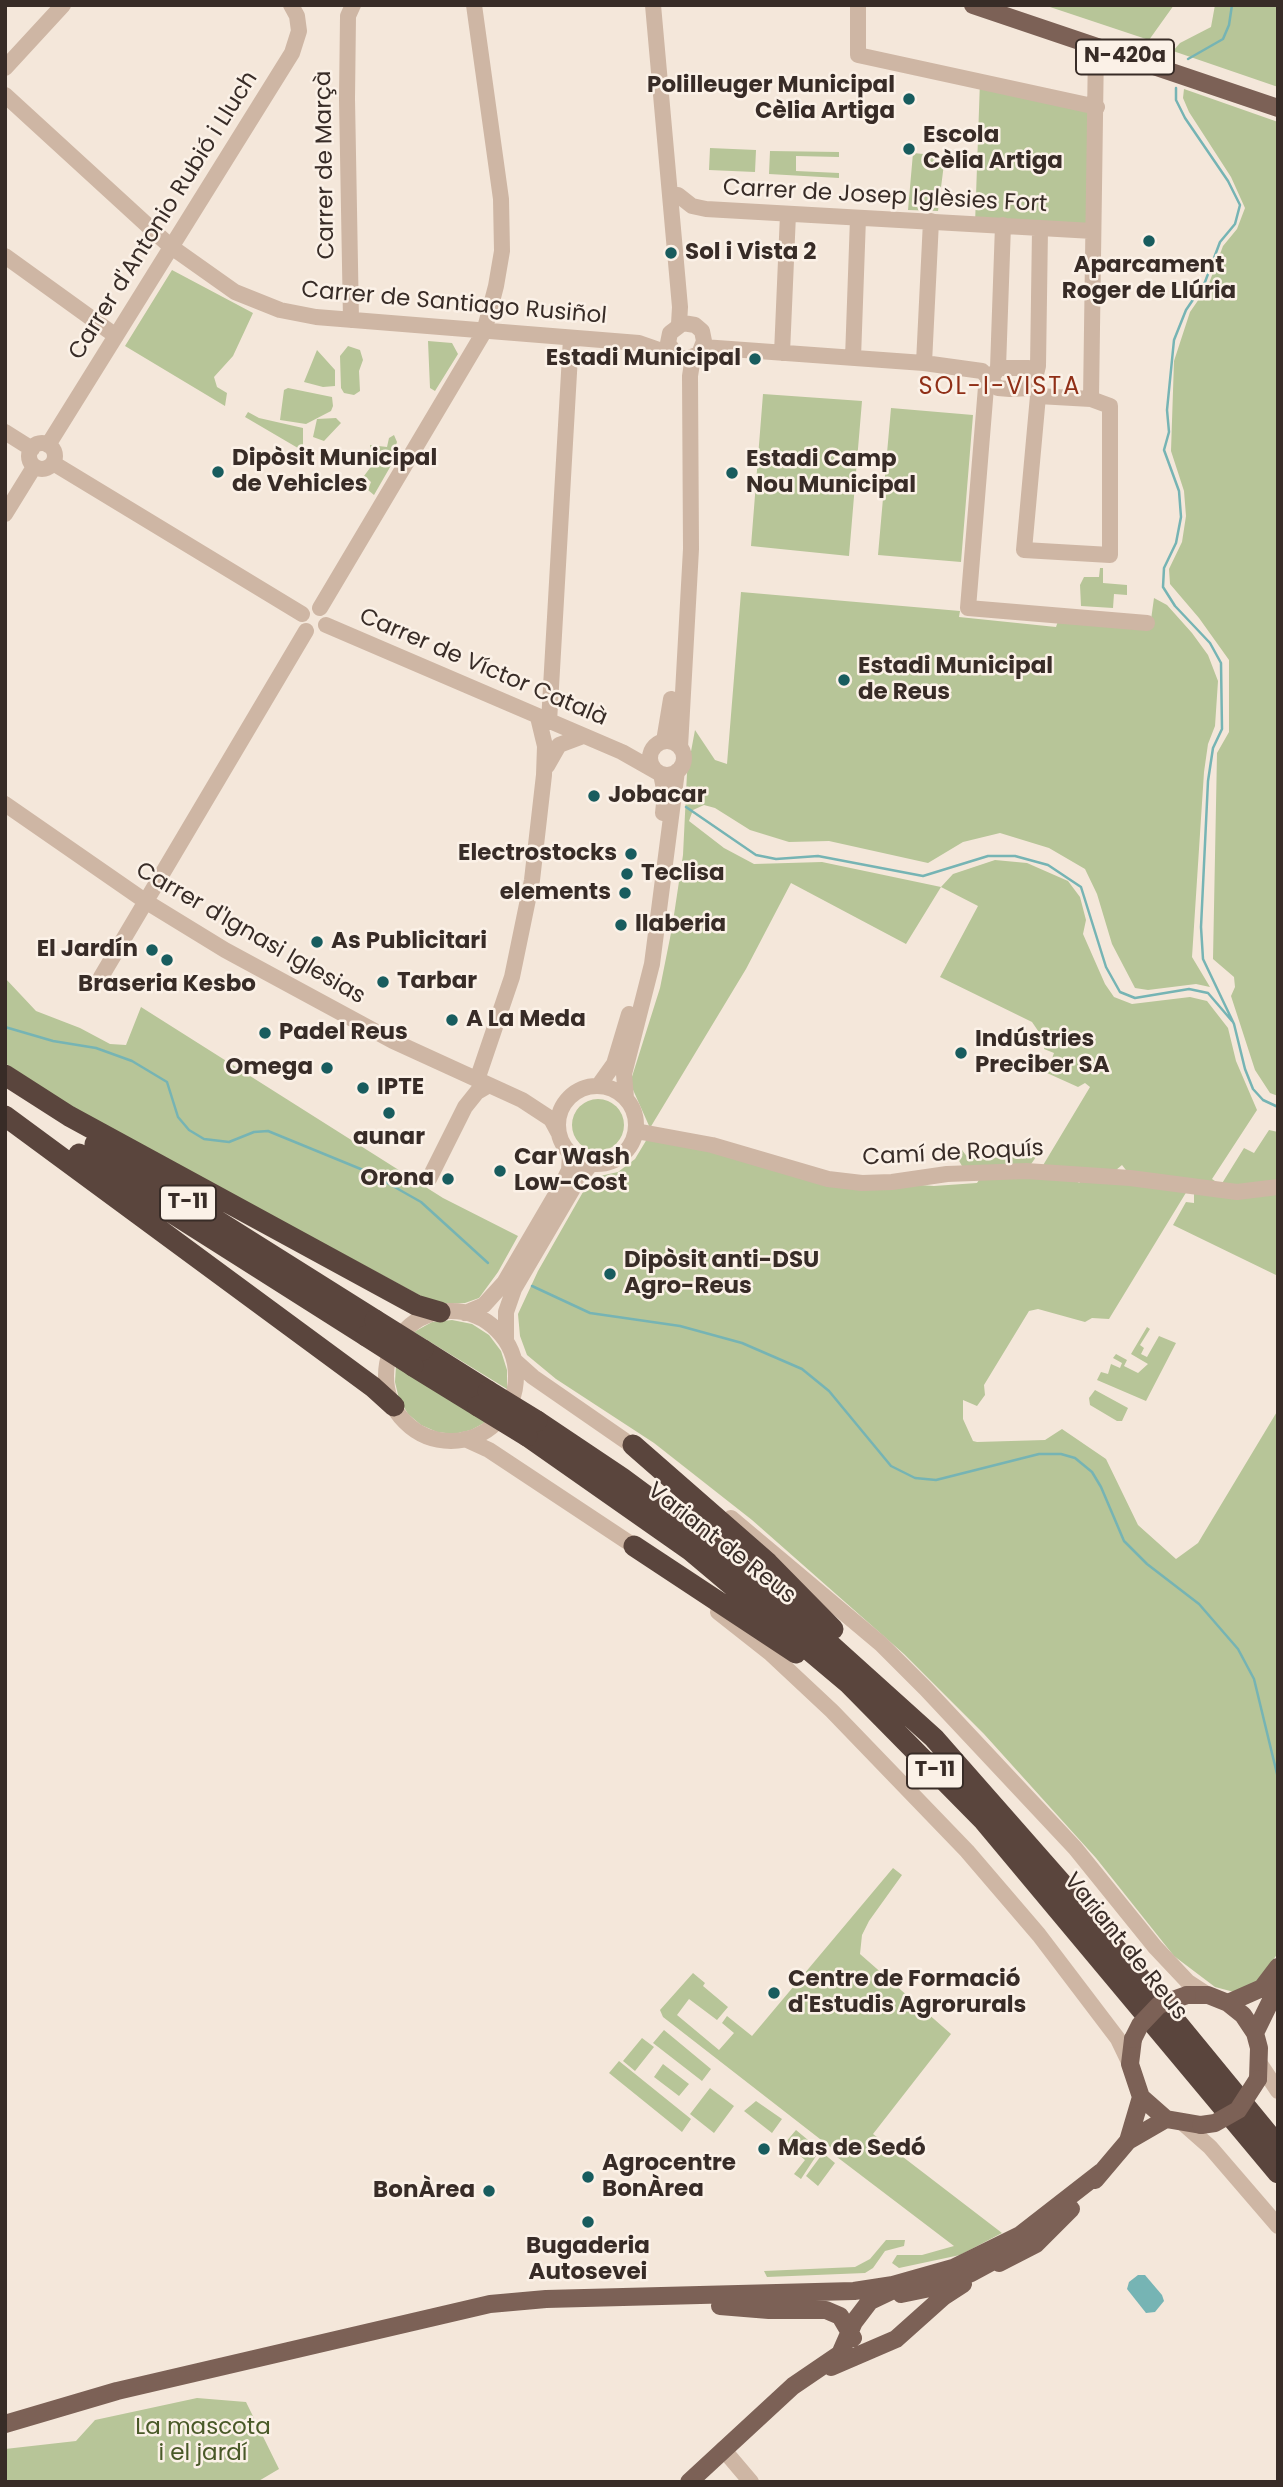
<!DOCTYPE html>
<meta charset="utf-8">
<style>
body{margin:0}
#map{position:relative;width:1283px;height:2487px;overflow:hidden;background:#f4e7da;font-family:Poppins,sans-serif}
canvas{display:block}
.frame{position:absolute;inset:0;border:7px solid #382c27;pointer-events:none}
</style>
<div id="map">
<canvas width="1283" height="2487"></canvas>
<div class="frame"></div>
</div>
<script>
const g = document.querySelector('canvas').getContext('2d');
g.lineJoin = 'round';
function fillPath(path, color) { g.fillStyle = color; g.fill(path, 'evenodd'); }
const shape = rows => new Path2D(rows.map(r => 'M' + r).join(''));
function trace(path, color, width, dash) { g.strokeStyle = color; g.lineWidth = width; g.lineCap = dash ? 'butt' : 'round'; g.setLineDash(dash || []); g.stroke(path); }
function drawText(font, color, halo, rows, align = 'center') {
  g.font = font + ' Poppins,sans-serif'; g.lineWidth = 5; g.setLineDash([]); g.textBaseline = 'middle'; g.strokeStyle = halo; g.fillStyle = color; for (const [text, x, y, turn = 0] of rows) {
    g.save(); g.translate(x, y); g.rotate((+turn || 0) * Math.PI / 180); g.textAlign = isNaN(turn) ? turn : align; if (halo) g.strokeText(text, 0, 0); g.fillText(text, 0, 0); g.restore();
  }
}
const green = shape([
 [1044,5,1174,5,1149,40],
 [1215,5,1278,5,1278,87,1173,51,1180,43,1211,27],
 [980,81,1097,107,1093,231,975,224],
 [1184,89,1278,122,1278,1096,1270,1093,1255,1070,1231,996,1235,987,1234,977,1213,959,1217,753,1229,732,1229,660,1199,618,1170,584,1169,569,1182,542,1186,516,1184,491,1171,451,1174,361,1190,312,1208,286,1223,246,1237,229,1245,208,1231,177,1189,112,1183,98],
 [710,148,756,150,755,172,709,170],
 [770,151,839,152,839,157,796,156,796,171,839,173,839,178,769,174],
 [913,153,945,156,938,211,908,210],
 [172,270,253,313,233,356,214,377,217,387,227,393,225,406,125,346],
 [428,341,452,343,458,354,435,391,430,388],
 [348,346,360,350,363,360,359,371,360,391,354,395,344,393,341,388,340,356],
 [317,350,335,370,335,386,323,387,304,382],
 [288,388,332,397,333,406,331,411,306,424,280,420,284,390],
 [763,394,862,401,849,556,751,546],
 [891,408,973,415,961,562,878,555],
 [248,412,259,418,303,428,303,451,245,417],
 [336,418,341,423,324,441,313,437,317,419],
 [394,435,397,442,394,451,397,455,374,495,368,490,371,482,364,476,378,457,371,451,370,445,387,447,389,438],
 [1100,568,1103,568,1103,583,1127,585,1127,595,1114,594,1113,608,1081,606,1080,585,1084,577,1099,577],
 [741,592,960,611,959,617,1056,627,1058,621,1150,627,1154,598,1167,605,1192,633,1208,655,1218,681,1215,726,1208,744,1204,772,1192,957,1210,987,1196,984,1148,990,1135,988,1112,944,1097,894,1085,869,1049,848,1000,833,963,842,928,863,829,841,789,842,750,830,715,808,704,805,693,810,689,821,724,848,754,864,822,862,941,887,953,874,995,860,1027,863,1068,881,1080,897,1086,920,1083,934,1105,984,1114,997,1132,1004,1190,997,1207,1001,1228,1028,1236,1061,1257,1110,1212,1179,1221,1185,1244,1148,1254,1153,1269,1130,1278,1132,1278,1183,1242,1188,1129,1174,1122,1165,1116,1170,1042,1167,1090,1087,1085,1083,1078,1087,1047,1073,1054,1053,1044,1049,1045,1041,1032,1022,940,977,978,906,941,887,906,944,791,883,746,969,650,1128,630,1083,660,988,672,928,683,855,687,773,695,730,715,760,727,764],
 [5,978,36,1011,80,1028,110,1044,126,1045,141,1007,443,1198,518,1236,498,1272,479,1298,465,1303,436,1304,83,1114,5,1063],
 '572 1125a26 26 0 1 1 52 0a26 26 0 1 1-52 0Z',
 [647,1139,701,1148,804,1177,934,1186,977,1183,982,1175,1075,1179,1079,1183,1085,1178,1187,1191,1109,1319,1092,1318,1085,1322,1038,1309,1029,1311,984,1385,985,1395,977,1406,963,1400,963,1419,973,1441,977,1442,1045,1440,1062,1429,1106,1459,1138,1525,1176,1559,1198,1543,1278,1410,1278,1953,1259,1980,1234,1992,1215,1987,1174,1956,1096,1858,984,1734,904,1654,752,1520,654,1443,556,1379,527,1355,520,1336,518,1314,538,1271,591,1178,618,1172,635,1159],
 [962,1150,968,1158,1036,1157,1029,1167,962,1166,958,1159],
 [1278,1191,1278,1276,1173,1225,1186,1202,1194,1203,1194,1192],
 [452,1320,472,1324,489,1335,501,1351,507,1370,507,1389,414,1332,432,1322],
 [1147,1327,1150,1329,1140,1345,1144,1348,1141,1354,1147,1357,1159,1336,1176,1343,1146,1401,1097,1380,1101,1372,1108,1374,1111,1364,1120,1368,1122,1363,1113,1358,1116,1354,1127,1360,1124,1366,1138,1373,1148,1364,1131,1354],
 [396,1365,486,1422,471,1430,454,1434,437,1432,421,1425,408,1414,399,1399,395,1382],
 [1095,1390,1128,1408,1122,1421,1117,1421,1090,1405,1089,1398],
 [893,1868,902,1875,869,1921,862,1935,860,1954,951,2034,873,2134,1002,2233,960,2255,899,2268,892,2263,897,2255,922,2255,954,2246,837,2157,838,2153,663,2017,660,2010,693,1973,705,1983,703,1986,728,2007,717,2020,689,1999,677,2015,719,2050,734,2033,722,2023,727,2016,752,2036],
 [664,2030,711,2069,702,2081,653,2043],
 [642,2038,654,2047,635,2071,623,2061],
 [619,2061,691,2119,682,2132,609,2073],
 [663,2064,689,2084,679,2096,654,2077],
 [710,2088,734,2106,714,2133,690,2114],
 [756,2101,782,2119,772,2133,744,2111],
 [796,2130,820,2150,801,2179,794,2174,805,2160,785,2143],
 [823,2153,835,2163,818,2186,806,2176],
 [886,2240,905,2240,904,2246,885,2251,873,2268,865,2273,767,2277,764,2271,855,2267,870,2259],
 [197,2398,246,2402,279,2469,257,2482,5,2482,5,2449,76,2441,95,2420]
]);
const water = shape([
 [1138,2275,1145,2275,1162,2295,1164,2301,1155,2312,1146,2313,1127,2289,1129,2282]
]);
const stream = shape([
 [1188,59,1223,39,1229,25,1232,5],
 [1176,88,1176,100,1185,118,1228,181,1240,205,1235,224,1220,242,1205,282,1186,310,1174,340,1167,410,1169,432,1164,450,1179,491,1181,517,1176,543,1164,568,1163,587,1175,606,1210,643,1221,663,1222,729,1213,748,1208,781,1201,927,1203,959,1234,1024,1245,1069,1253,1089,1263,1100,1278,1107],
 [686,807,756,855,776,859,818,856,923,876,988,856,1015,856,1048,865,1081,887,1106,967,1120,992,1135,998,1189,989,1208,993,1232,1021],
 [5,1027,53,1041,96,1048,132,1061,167,1082,178,1117,189,1130,204,1139,229,1142,254,1132,268,1131,368,1172,421,1202,488,1263],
 [532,1286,590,1313,680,1326,742,1343,802,1369,829,1391,891,1466,915,1478,936,1480,1039,1454,1061,1454,1075,1458,1092,1472,1101,1487,1124,1541,1147,1564,1199,1604,1238,1649,1254,1679,1278,1778]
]);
const minor = shape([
 [653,5,680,307,679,324],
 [858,5,858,55,1097,107],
 [5,68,63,5],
 [5,95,170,246,235,292,280,310,316,317,639,343,682,358,689,358,699,354,704,341,702,331,695,325,683,323,670,333,668,343,676,355],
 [678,195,692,206,706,209,1093,231],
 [5,256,116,336],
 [351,320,347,99,348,16,353,5],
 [703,347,924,363,982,371,998,388,1010,389,1030,388,1034,382],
 [782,353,788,214],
 [853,358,858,218],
 [924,363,931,221],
 [998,368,1003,225],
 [1034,374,1029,368,998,368,986,387,968,608,1147,623],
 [1038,396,1091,399,1110,406,1110,555,1024,550,1038,396,1034,382,1038,366,1040,229],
 [1091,399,1096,47],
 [5,432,32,449],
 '29 456a13 13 0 1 1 26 0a13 13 0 1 1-26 0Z',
 [48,445,292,53,299,31,297,16,291,5],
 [53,463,302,614],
 [5,514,34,467],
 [320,608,484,332,496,286,502,251,501,199,474,5],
 [326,625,622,752,659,773],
 [549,722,571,338],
 [664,741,671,699],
 '650 758a17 17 0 1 1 34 0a17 17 0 1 1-34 0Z',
 [680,747,691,549,690,376,693,357],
 [547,766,559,745,583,736],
 [661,774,665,794,663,813],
 [5,804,145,901,225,950,393,1041,522,1100,551,1119,558,1132],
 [101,977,306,631],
 [477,1080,512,977,532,880,544,775,545,746,538,717],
 [599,1085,614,1064,629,1014],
 '558 1125a39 39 0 1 1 78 0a39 39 0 1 1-78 0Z',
 [626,1098,624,1074,652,964,677,771],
 [636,1131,712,1145,828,1179,862,1183,892,1182,947,1174,1026,1171,1130,1178,1237,1192,1278,1187],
 [429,1179,465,1107,477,1092,489,1085],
 '386 1376a65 65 0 1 1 130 0a65 65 0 1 1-130 0Z',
 [465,1313,484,1305,504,1283,562,1184,569,1170,570,1155],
 [506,1341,506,1312,514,1289,578,1180,591,1164],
 [514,1360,533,1377,640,1451],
 [465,1439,489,1450,643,1552],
 [731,1518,881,1644,925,1688,1075,1848,1155,1947,1188,1982,1208,1995],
 [718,1612,770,1653,832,1711,967,1851,1039,1935,1118,2039,1130,2064],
 [1260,2064,1278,2091],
 [1185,2125,1210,2147,1278,2226],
 [723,2449,751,2482]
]);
const major = shape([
 [973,5,1278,108],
 [1187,1995,1208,1995,1228,2003,1243,2015,1255,2033,1259,2048,1258,2079],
 [1228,2003,1262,1988,1278,1967],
 [1255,2033,1278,1986],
 [1133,2039,1130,2064,1141,2097,1166,2119,1201,2125],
 [1128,2141,1141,2097],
 [1095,2180,1128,2141,1166,2119],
 [999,2263,1036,2244,1071,2209],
 [901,2294,935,2287,971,2273,1008,2253],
 [720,2306,769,2310,826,2310,840,2316,853,2338],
 [831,2367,896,2339,943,2297,963,2284],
 [5,2424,117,2391,490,2304,546,2299,854,2291,893,2285,953,2268,1020,2235,1101,2172],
 [689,2482,793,2386,840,2354,854,2322,870,2301,891,2291]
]);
const highway = shape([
 [5,1075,69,1116,416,1305,440,1312],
 [5,1116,373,1387,394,1406],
 [95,1144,375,1320],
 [79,1154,366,1336],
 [423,1350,488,1391],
 [413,1366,478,1406],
 [537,1421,622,1478,699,1535,782,1601,934,1738,1072,1895,1278,2146],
 [527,1436,691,1551,848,1683,984,1821,1278,2173],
 [633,1445,768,1563,833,1629],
 [634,1546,796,1653]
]);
const majorBridge = shape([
 [1133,2039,1140,2025,1159,2005,1187,1995],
 [1201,2125,1215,2123,1238,2110,1258,2079]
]);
const highwayBridge = shape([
 [375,1320,423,1350],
 [366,1336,413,1366],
 [488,1391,537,1421],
 [478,1406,527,1436]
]);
const markers = [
 [909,99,7,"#185c5e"],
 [909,149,7,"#185c5e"],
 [1149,241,7,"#185c5e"],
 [671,253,7,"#185c5e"],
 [755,359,7,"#185c5e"],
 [218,472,7,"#185c5e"],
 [732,473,7,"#185c5e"],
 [844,680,7,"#185c5e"],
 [594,796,7,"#185c5e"],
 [631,854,7,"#185c5e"],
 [627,874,7,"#185c5e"],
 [625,893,7,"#185c5e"],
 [621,925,7,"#185c5e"],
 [317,942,7,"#185c5e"],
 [152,950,7,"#185c5e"],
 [167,960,7,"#185c5e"],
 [383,982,7,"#185c5e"],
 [452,1020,7,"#185c5e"],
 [265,1033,7,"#185c5e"],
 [961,1053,7,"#185c5e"],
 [327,1068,7,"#185c5e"],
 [363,1088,7,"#185c5e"],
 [389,1113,7,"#185c5e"],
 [500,1171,7,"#185c5e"],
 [448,1179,7,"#185c5e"],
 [610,1274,7,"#185c5e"],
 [774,1993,7,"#185c5e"],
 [764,2149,7,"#185c5e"],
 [588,2177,7,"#185c5e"],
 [489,2191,7,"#185c5e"],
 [588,2222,7,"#185c5e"]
];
const shields = [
 [1125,57,98],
 [188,1203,56],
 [935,1771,56]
];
const shieldNames = [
 ["N-420a",1125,57],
 ["T-11",188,1203],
 ["T-11",935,1771]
];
const poiNames = [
 ["Polilleuger Municipal",895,86,"right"],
 ["Cèlia Artiga",895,112,"right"],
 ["Escola",923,136],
 ["Cèlia Artiga",923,162],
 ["Sol i Vista 2",685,253],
 ["Aparcament",1149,266,"center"],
 ["Roger de Llúria",1149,292,"center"],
 ["Estadi Municipal",741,359,"right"],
 ["Dipòsit Municipal",232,459],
 ["de Vehicles",232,485],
 ["Estadi Camp",746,460],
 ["Nou Municipal",746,486],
 ["Estadi Municipal",858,667],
 ["de Reus",858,693],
 ["Jobacar",608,796],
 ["Electrostocks",617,854,"right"],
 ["Teclisa",641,874],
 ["elements",611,893,"right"],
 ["llaberia",635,925],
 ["As Publicitari",331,942],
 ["El Jardín",138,950,"right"],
 ["Tarbar",397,982],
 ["Braseria Kesbo",167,985,"center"],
 ["A La Meda",466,1020],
 ["Padel Reus",279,1033],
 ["Indústries",975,1040],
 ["Preciber SA",975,1066],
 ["Omega",313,1068,"right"],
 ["IPTE",377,1088],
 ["aunar",389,1138,"center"],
 ["Car Wash",514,1158],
 ["Low-Cost",514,1184],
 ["Orona",434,1179,"right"],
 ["Dipòsit anti-DSU",624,1261],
 ["Agro-Reus",624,1287],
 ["Centre de Formació",788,1980],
 ["d'Estudis Agrorurals",788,2006],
 ["Mas de Sedó",778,2149],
 ["Agrocentre",602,2164],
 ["BonÀrea",602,2190],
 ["BonÀrea",475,2191,"right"],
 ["Bugaderia",588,2247,"center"],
 ["Autosevei",588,2273,"center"]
];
const streetNames = [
 ["Carrer de Marçà",326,165,-91],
 ["Carrer de Josep Iglèsies Fort",885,197,3],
 ["Carrer d'Antonio Rubió i Lluch",164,216,-58],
 ["Carrer de Santiago Rusiñol",454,304,5],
 ["Carrer de Víctor Català",483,668,23],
 ["Carrer d'Ignasi Iglesias",250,934,30],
 ["Camí de Roquís",953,1154,-3],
 ["Variant de Reus",721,1544,38],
 ["Variant de Reus",1125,1947,51]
];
const parkNames = [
 ["La mascota",203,2428],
 ["i el jardí",203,2454]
];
const neighbourhoodNames = [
 ["SOL-I-VISTA",1000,388]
];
fillPath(green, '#b7c598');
fillPath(water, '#76b4b4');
trace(stream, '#76b4b4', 2.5);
trace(minor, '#ceb6a4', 16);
trace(major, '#7c6156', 18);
trace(highway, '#5a453d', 21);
trace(majorBridge, '#7c6156', 18);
trace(highwayBridge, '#5a453d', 21);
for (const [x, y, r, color] of markers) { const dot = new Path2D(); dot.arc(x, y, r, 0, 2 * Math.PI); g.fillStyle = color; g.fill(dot); trace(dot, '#fbf1e7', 2.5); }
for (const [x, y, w] of shields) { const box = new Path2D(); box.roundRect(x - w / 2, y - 17.5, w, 35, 5); g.fillStyle = '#fbf1e7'; g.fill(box); trace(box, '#382c27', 2); }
drawText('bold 21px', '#382c27', null, shieldNames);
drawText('bold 23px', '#382c27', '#fbf1e7', poiNames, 'left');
drawText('23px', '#382c27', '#fbf1e7', streetNames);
drawText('23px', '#495928', '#fbf1e7', parkNames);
g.letterSpacing = '2px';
drawText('24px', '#902f17', '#fbf1e7', neighbourhoodNames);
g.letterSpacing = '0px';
</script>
